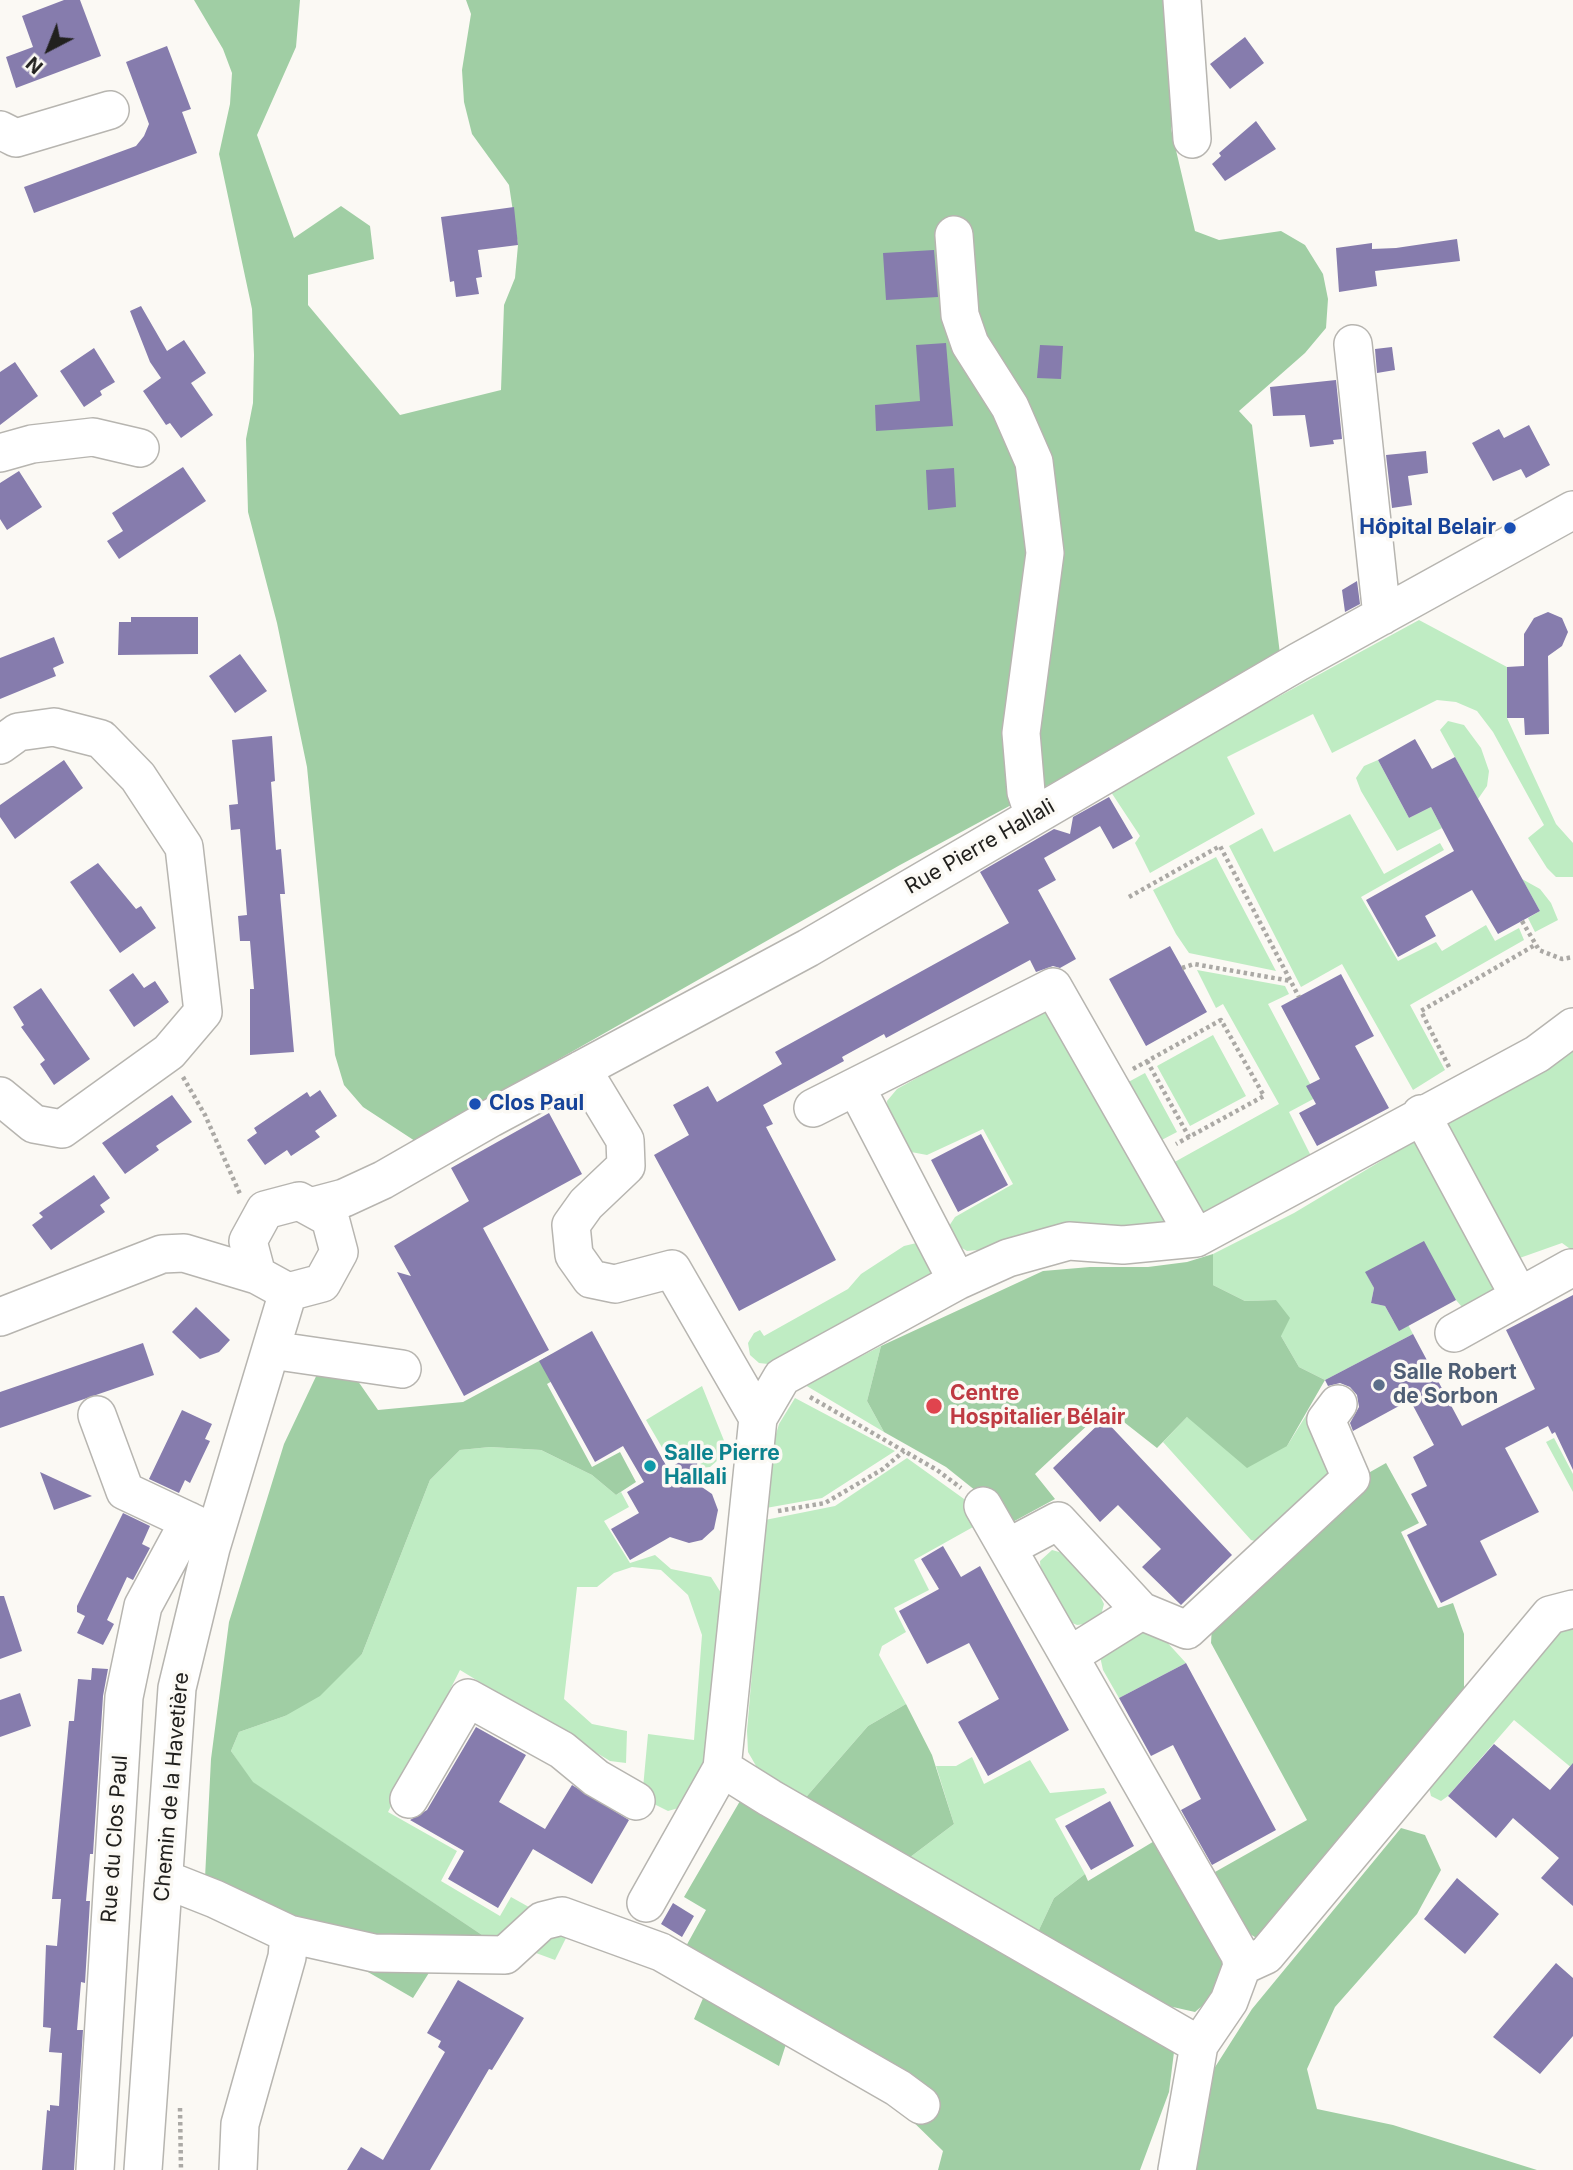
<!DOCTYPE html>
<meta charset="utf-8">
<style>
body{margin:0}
#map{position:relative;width:1573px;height:2170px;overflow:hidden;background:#fbf9f4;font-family:Inter,sans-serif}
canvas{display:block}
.north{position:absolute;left:14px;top:14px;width:70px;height:70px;-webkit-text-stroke:5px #fbf9f4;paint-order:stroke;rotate:222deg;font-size:19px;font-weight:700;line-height:28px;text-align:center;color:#21201e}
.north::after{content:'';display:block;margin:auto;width:24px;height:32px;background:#21201e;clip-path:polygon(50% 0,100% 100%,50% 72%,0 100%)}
</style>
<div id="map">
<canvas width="1573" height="2170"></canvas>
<div class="north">N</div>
</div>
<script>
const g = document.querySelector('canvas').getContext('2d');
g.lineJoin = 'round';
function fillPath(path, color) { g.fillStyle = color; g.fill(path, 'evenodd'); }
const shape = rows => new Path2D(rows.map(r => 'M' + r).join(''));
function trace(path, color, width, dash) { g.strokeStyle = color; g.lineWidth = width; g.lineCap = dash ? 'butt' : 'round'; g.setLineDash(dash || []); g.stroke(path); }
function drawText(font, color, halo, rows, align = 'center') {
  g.font = font + ' Inter,sans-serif'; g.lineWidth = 7; g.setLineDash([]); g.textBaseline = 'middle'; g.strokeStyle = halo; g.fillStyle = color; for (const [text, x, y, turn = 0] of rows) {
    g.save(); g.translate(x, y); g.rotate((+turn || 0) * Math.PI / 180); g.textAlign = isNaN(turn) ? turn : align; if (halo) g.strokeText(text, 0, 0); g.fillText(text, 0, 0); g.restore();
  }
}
const green = shape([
 [1419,620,1507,667,1507,718,1556,824,1573,843,1573,877,1556,877,1547,868,1528,838,1544,825,1493,732,1477,711,1456,702,1437,700,1332,753,1313,714,1227,757,1255,814,1150,873,1135,843,1140,836,1109,789],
 [1448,721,1464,725,1481,748,1489,771,1487,786,1478,799,1440,730],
 [1378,760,1409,818,1431,807,1442,828,1397,851,1361,791,1356,778,1364,766],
 [1350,814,1384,874,1440,843,1444,850,1361,897,1398,961,1436,942,1442,951,1486,925,1495,941,1519,928,1524,940,1410,1005,1445,1070,1413,1090,1342,964,1301,987,1229,846,1262,828,1274,852],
 [1216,857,1276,971,1189,953,1176,934,1153,890],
 [1522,879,1540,889,1551,903,1558,920,1535,932,1528,918,1540,911],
 [1197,970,1285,986,1289,994,1268,1004,1317,1097,1289,1112,1314,1162,1227,1209,1200,1213,1162,1169,1279,1104,1223,1004,1216,1008],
 [1041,1009,1055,1009,1170,1214,1161,1233,967,1251,950,1241,949,1226,955,1217,1013,1184,983,1129,927,1155,911,1152,888,1118,887,1101,897,1089],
 [1213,1035,1246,1096,1190,1126,1157,1066],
 [1573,1038,1573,1251,1562,1243,1514,1260,1436,1121],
 [1145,1073,1177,1132,1154,1144,1121,1086],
 [1421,1137,1497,1286,1479,1302,1462,1307,1456,1300,1366,1273,1374,1288,1371,1303,1385,1306,1394,1322,1404,1317,1413,1334,1325,1380,1299,1367,1281,1336,1276,1300,1245,1301,1213,1285,1213,1254,1294,1213],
 [925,1241,934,1271,905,1293,786,1357,768,1364,759,1363,750,1355,748,1343,754,1333,760,1330,764,1336,848,1289,861,1274,904,1246],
 [881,1346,867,1401,884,1432,805,1385],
 [702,1386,725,1443,718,1460,710,1467,701,1468,699,1447,671,1463,646,1420],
 [795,1398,895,1451,822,1498,766,1508,770,1454,779,1424],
 [1310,1409,1342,1468,1266,1544,1251,1540,1163,1442,1187,1417,1287,1446],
 [1554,1438,1573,1474,1573,1492,1546,1442],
 [490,1447,541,1450,592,1475,616,1495,621,1492,629,1507,604,1521,630,1563,655,1555,671,1569,711,1577,723,1596,705,1759,695,1790,682,1807,668,1811,650,1802,643,1788,648,1734,694,1740,702,1635,688,1595,661,1570,632,1567,614,1573,597,1587,577,1587,564,1699,592,1724,627,1731,626,1763,610,1761,460,1670,388,1812,457,1851,441,1881,500,1916,511,1897,570,1930,555,1960,536,1953,503,1949,252,1782,231,1751,239,1732,285,1716,362,1654,430,1480,460,1450],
 [907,1458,971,1504,982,1522,914,1560,929,1590,894,1608,906,1632,882,1646,879,1655,906,1704,868,1726,801,1803,759,1771,748,1752,747,1731,765,1520,835,1506],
 [1052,1550,1070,1555,1089,1573,1104,1604,1101,1615,1092,1623,1077,1625,1065,1620,1041,1576,1040,1561],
 [1573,1625,1573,1769,1514,1720,1448,1796,1441,1801,1431,1796,1429,1788,1549,1637],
 [1154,1628,1186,1663,1119,1698,1103,1670,1099,1652,1128,1632],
 [972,1757,984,1784,1030,1760,1050,1793,1104,1788,1107,1793,1055,1819,1085,1874,1054,1898,1038,1932,905,1861,954,1824,936,1766,956,1766]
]);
const forest = shape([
 [194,0,300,0,296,47,257,135,294,238,341,206,370,226,374,259,308,275,308,305,400,415,501,390,504,305,515,278,518,245,509,185,472,134,464,102,462,70,471,14,466,0,1174,0,1187,75,1171,101,1171,129,1195,231,1219,240,1281,231,1305,245,1323,274,1328,299,1326,328,1305,353,1239,411,1252,425,1280,654,1065,776,900,865,415,1141,363,1107,344,1085,335,1055,307,767,277,623,248,512,246,439,253,403,254,355,252,309,219,154,230,104,232,73,223,49],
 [1213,1254,1213,1285,1245,1301,1276,1300,1290,1318,1281,1336,1299,1367,1325,1380,1287,1446,1247,1468,1187,1417,1157,1448,1106,1408,1035,1474,1055,1499,1009,1524,981,1495,946,1467,884,1432,867,1401,881,1346,1043,1271,1090,1267,1148,1267,1187,1262],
 [552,1354,563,1375,547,1384,592,1467,620,1452,636,1482,616,1495,592,1475,541,1450,490,1447,460,1450,430,1480,362,1654,320,1696,285,1716,239,1732,231,1751,253,1782,503,1949,439,1957,413,1998,205,1878,211,1759,229,1622,284,1444,320,1368,353,1374,378,1410,463,1402],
 [1386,1463,1419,1523,1401,1532,1438,1608,1453,1603,1464,1634,1464,1693,1260,1940,1248,1933,1228,1906,1215,1872,1307,1820,1211,1643,1212,1625,1356,1480],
 [906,1704,932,1755,954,1824,905,1861,801,1803,868,1726],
 [740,1801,1174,2052,1169,2092,1140,2170,938,2170,943,2151,898,2107,787,2041,779,2066,694,2019,704,1996,669,1977,706,1910,684,1897],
 [1401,1828,1425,1835,1441,1870,1417,1914,1335,2007,1307,2069,1317,2109,1393,2125,1537,2170,1194,2170,1203,2086,1252,2009],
 [1156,1840,1227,1966,1218,1992,1195,2012,1164,2005,1038,1932,1054,1898,1085,1874,1088,1881]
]);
const building = shape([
 [64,0,80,0,101,56,16,88,6,57,33,47,22,16],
 [1245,37,1264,63,1230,89,1210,64],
 [167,46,191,109,182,112,197,153,34,213,24,187,136,146,144,136,149,124,126,62],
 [1256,121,1276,149,1225,181,1212,164,1221,156,1219,153],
 [514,207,518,245,478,250,482,277,476,278,479,294,456,297,454,281,450,282,441,217],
 [1457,239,1460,261,1375,271,1377,286,1339,292,1336,248,1372,243,1372,249,1396,248],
 [934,250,938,297,886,300,883,253],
 [141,306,167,351,184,340,206,373,191,383,213,415,181,438,170,423,166,425,143,391,161,378,150,362,130,311],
 [946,343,953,426,876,431,875,405,920,401,916,345],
 [1040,345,1063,346,1061,379,1037,378],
 [1392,347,1395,370,1377,373,1375,349],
 [94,348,115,382,100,391,102,395,84,407,60,371],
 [15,362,38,396,0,425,0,372],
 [1336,380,1342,439,1333,440,1334,444,1310,447,1305,415,1273,416,1270,387],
 [1529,425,1550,465,1526,478,1521,469,1493,481,1472,443,1499,429,1504,438],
 [1426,451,1428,473,1408,476,1412,505,1392,508,1386,455],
 [183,467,206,501,119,559,107,541,123,531,112,513],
 [954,468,956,507,928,510,926,470],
 [19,471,42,507,7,530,0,519,0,483],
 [1357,581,1360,604,1345,612,1342,590],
 [1548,612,1562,618,1568,632,1562,646,1548,656,1549,734,1525,735,1524,718,1507,718,1507,667,1524,666,1524,634,1534,618],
 [131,617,198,617,198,654,118,655,119,622,131,622],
 [54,637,64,663,53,668,56,676,0,699,0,658],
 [240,654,267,691,235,713,209,676],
 [272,736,275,781,271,782,276,850,281,849,285,894,280,894,294,1052,250,1055,250,989,254,989,250,941,240,941,238,916,247,915,240,829,231,830,229,805,238,804,232,740],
 [1415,739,1432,769,1455,757,1540,911,1498,934,1472,890,1425,916,1436,936,1398,957,1366,900,1454,851,1431,807,1409,818,1378,760],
 [64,760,83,788,15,839,0,817,0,805],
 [1109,797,1133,838,1113,849,1100,826,1044,858,1056,880,1038,890,1076,959,1060,968,1053,966,1036,972,1030,960,886,1038,884,1034,842,1057,844,1061,763,1105,773,1124,766,1127,836,1260,739,1311,654,1155,689,1135,673,1105,708,1086,717,1102,782,1064,775,1052,1009,923,980,872,1054,829,1070,834,1073,817],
 [98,863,136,909,141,906,156,928,120,953,70,882],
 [1170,946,1207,1012,1146,1046,1109,979],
 [133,973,144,988,155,981,169,1002,134,1027,109,990],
 [1341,974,1374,1036,1355,1046,1389,1108,1317,1146,1299,1113,1316,1104,1306,1086,1320,1079,1281,1006],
 [41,988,90,1059,54,1085,40,1064,45,1060,21,1027,24,1025,13,1007],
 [320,1090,337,1116,315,1131,320,1137,291,1156,287,1150,265,1165,247,1140,257,1133,254,1128,307,1092,310,1097],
 [172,1095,192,1122,156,1146,159,1150,125,1174,102,1143],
 [549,1113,582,1174,483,1228,549,1350,464,1396,397,1272,411,1276,394,1246,469,1201,451,1168],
 [981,1134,1008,1185,958,1212,931,1160],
 [94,1175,110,1198,100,1205,105,1212,51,1250,32,1225,43,1217,39,1213],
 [1424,1241,1456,1300,1399,1331,1385,1306,1371,1303,1374,1288,1365,1272],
 [1573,1295,1573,1470,1555,1432,1552,1434,1548,1426,1505,1448,1539,1512,1480,1541,1497,1575,1441,1603,1407,1535,1427,1525,1411,1494,1427,1486,1413,1457,1434,1445,1410,1400,1353,1431,1350,1423,1359,1407,1357,1395,1350,1387,1340,1383,1328,1386,1325,1380,1413,1334,1462,1426,1535,1389,1506,1330],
 [196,1307,230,1340,219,1352,200,1359,172,1332],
 [592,1331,668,1469,698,1451,696,1483,712,1494,718,1510,714,1529,702,1540,689,1543,670,1537,630,1560,611,1529,639,1513,627,1492,644,1482,623,1446,595,1462,539,1361],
 [143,1343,154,1375,0,1428,0,1392],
 [182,1410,212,1424,205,1439,210,1441,190,1483,185,1480,179,1493,149,1479],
 [1104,1419,1232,1555,1181,1605,1142,1567,1161,1549,1118,1505,1100,1522,1053,1468],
 [40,1472,92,1496,54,1510],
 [123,1513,150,1526,142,1544,150,1548,133,1580,127,1577,107,1620,114,1624,103,1645,77,1633,85,1616,77,1612,77,1606],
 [943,1546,961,1577,980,1566,1069,1730,988,1776,958,1722,999,1699,969,1643,927,1664,899,1611,939,1589,921,1559],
 [0,1596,4,1596,22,1651,0,1659],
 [1186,1663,1276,1830,1212,1865,1181,1810,1201,1799,1173,1745,1151,1756,1119,1698],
 [92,1668,108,1669,103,1696,93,1854,90,1854,86,1901,90,1901,85,1983,81,1982,77,2030,83,2030,74,2170,42,2170,47,2110,50,2111,50,2105,59,2106,62,2053,49,2052,51,2028,43,2027,46,1945,57,1946,61,1899,52,1899,69,1721,74,1721,78,1679,91,1680],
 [20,1693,31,1726,0,1737,0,1700],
 [476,1727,526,1755,499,1802,545,1829,572,1785,629,1820,592,1884,533,1849,498,1908,448,1879,464,1851,410,1820,427,1810],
 [1494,1744,1550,1790,1573,1763,1573,1906,1541,1878,1559,1858,1513,1818,1496,1838,1448,1796],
 [1110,1801,1134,1846,1091,1870,1065,1826],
 [1457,1878,1499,1914,1465,1954,1424,1919],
 [673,1903,694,1916,682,1937,661,1924],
 [1556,1963,1573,1978,1573,2036,1540,2074,1493,2037],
 [458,1980,524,2018,492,2070,489,2069,430,2170,347,2170,361,2147,383,2160,445,2052,438,2047,441,2041,427,2033]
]);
const path = shape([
 [1129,897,1220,846,1299,997],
 [1522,921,1539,950,1562,959,1573,957],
 [1182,968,1194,964,1291,981],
 [1147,1061,1189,1137],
 [1449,1067,1421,1011,1535,945],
 [1133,1069,1221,1020,1264,1096,1176,1144],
 [183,1077,205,1115,240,1194],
 [810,1397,937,1470,961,1488],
 [778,1511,825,1503,883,1469,904,1451],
 [180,2108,181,2170]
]);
const minor = shape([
 [1182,0,1192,139],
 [0,130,16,138,110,110],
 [954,235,960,315,970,344,1010,407,1034,462,1045,553,1021,733,1026,792,1034,816],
 [1353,344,1382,616],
 [0,453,32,444,93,437,140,448],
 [0,745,18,732,54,727,101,739,138,777,184,847,203,1012,169,1052,62,1129,34,1124,0,1096],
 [582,1069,625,1140,626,1166,586,1204,571,1225,574,1255,591,1279,615,1284,672,1269,758,1418],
 [856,1087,957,1281],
 [813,1108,1053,987,1196,1238],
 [1421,1114,1519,1296],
 [299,1201,330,1218,339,1252,322,1283,288,1292,257,1275,248,1241,265,1210,299,1201],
 [310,1207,344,1198,383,1180,491,1118,808,948,1298,662,1573,510],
 [0,1317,162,1254,184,1253,257,1275],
 [1454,1333,1571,1268],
 [271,1350,402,1369],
 [97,1415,125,1491,212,1532],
 [983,1506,1240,1955,1242,1966,1229,2001,1199,2045],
 [1007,1548,1058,1521,1141,1611,1069,1656],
 [1141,1611,1187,1630,1351,1478,1326,1420,1338,1404],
 [722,1768,770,1798,1199,2045,1177,2170],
 [409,1799,468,1698,562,1750,596,1778,636,1801],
 [163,1884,177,1884,215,1899,289,1934,287,1957,240,2124,238,2170],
 [646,1903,722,1768,758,1418,782,1377,957,1281,1008,1258,1069,1241,1123,1245,1196,1238,1537,1054,1573,1027],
 [289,1934,374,1953,505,1955,542,1921,562,1916,661,1952,898,2088,921,2105],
 [1242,1966,1266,1955,1550,1615,1573,1609],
 [95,2170,124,1697,143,1606,189,1521],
 [143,2170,177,1688,211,1548,288,1292]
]);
const markers = [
 [1510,528,7,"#1a4fb4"],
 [475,1104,7,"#1a4fb4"],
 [1379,1385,7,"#5c6f8a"],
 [934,1406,9,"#e0444e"],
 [650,1466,7,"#0f9aa8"]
];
const transitNames = [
 ["Hôpital Belair",1496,528],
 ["Clos Paul",489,1104,"left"]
];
const streetNames = [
 ["Rue Pierre Hallali",980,847,-30],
 ["Chemin de la Havetière",172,1787,-85],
 ["Rue du Clos Paul",115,1839,-86]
];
const serviceNames = [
 ["Salle Robert",1393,1373],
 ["de Sorbon",1393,1397]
];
const healthNames = [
 ["Centre",950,1394],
 ["Hospitalier Bélair",950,1418]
];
const cultureNames = [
 ["Salle Pierre",664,1454],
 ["Hallali",664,1478]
];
fillPath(green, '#bfecc3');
fillPath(forest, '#a0cea4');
fillPath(building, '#867cad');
trace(minor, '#b7b5b0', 40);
trace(path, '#aba9a5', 4.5, [3.5, 3.5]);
trace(minor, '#fff', 37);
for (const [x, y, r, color] of markers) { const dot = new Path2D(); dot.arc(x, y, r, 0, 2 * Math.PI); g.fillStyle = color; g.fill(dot); trace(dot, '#fbf9f4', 2.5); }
drawText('bold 21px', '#164399', '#fbf9f4', transitNames, 'right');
drawText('21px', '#21201e', '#fbf9f4', streetNames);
drawText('bold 21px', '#4e5e75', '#fbf9f4', serviceNames, 'left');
drawText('bold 21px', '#be3a42', '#fbf9f4', healthNames, 'left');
drawText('bold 21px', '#0d838f', '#fbf9f4', cultureNames, 'left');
</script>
